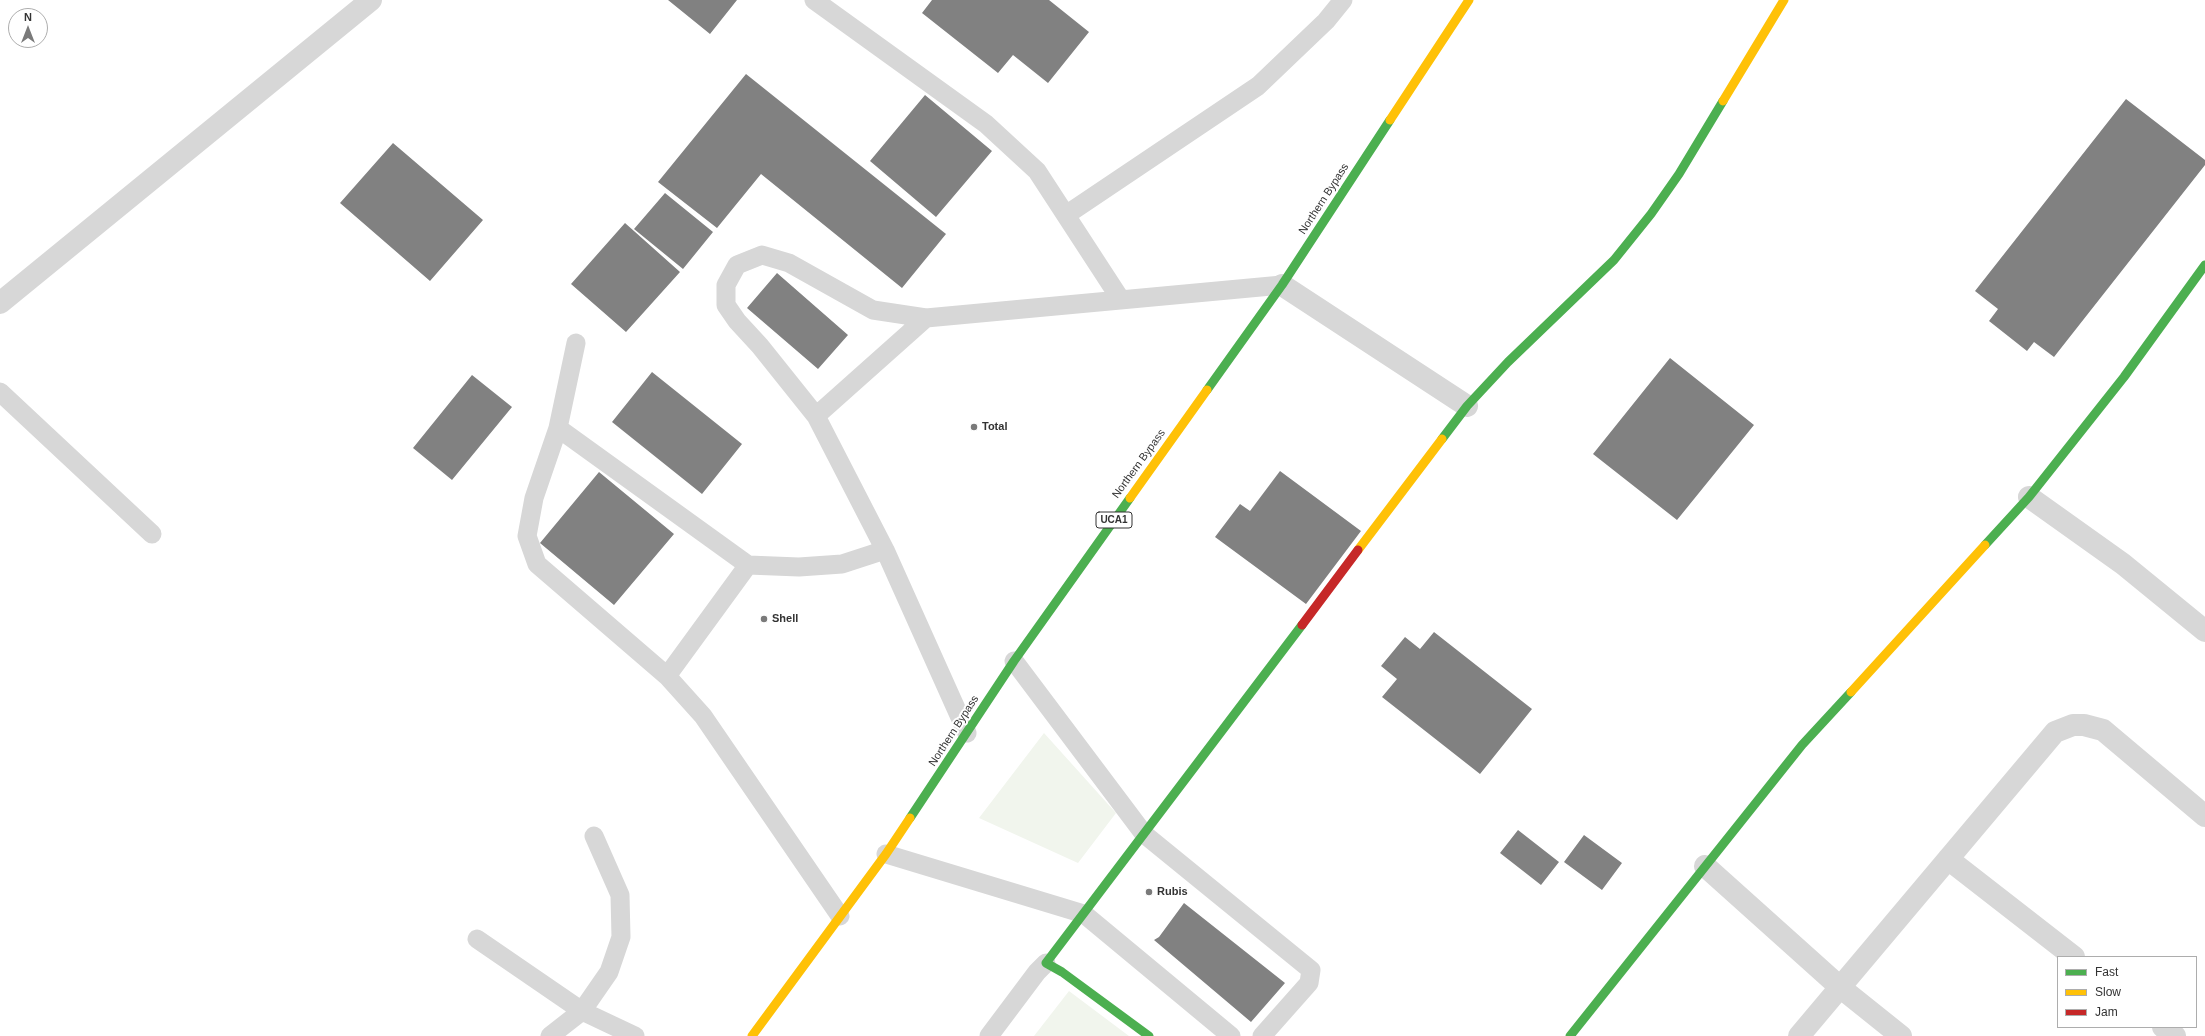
<!DOCTYPE html>
<style>
body{margin:0}
#map{position:relative;width:2205px;height:1036px;overflow:hidden;background:#fff;font-family:Helvetica,sans-serif}
canvas{display:block}
.legend{position:absolute;left:2057px;top:956px;width:140px;height:72px;box-sizing:border-box;background:#fff;border:1px solid #adadad;margin:0;padding:5px 7px;list-style:none;font-size:12px;color:#333}
.legend li{display:flex;align-items:center;gap:8px;height:20px}
.legend b{width:20px;border:1px solid #adadad}
.north{position:absolute;left:8px;top:8px;width:40px;height:40px;box-sizing:border-box;background:#fff;border:1px solid #adadad;border-radius:50%;rotate:0deg;font-size:11px;font-weight:700;line-height:16px;text-align:center;color:#333}
.north::after{content:'';display:block;margin:auto;width:14px;height:18px;background:#7a7a7a;clip-path:polygon(50% 0,100% 100%,50% 72%,0 100%)}
</style>
<div id="map">
<canvas width="2205" height="1036"></canvas>
<ul class="legend">
<li><b style="height:5px;background:#4caf50"></b>Fast</li>
<li><b style="height:5px;background:#ffc107"></b>Slow</li>
<li><b style="height:5px;background:#c62828"></b>Jam</li>
</ul>
<div class="north">N</div>
</div>
<script>
const g = document.querySelector('canvas').getContext('2d');
g.lineJoin = 'round';
function fillPath(path, color) { g.fillStyle = color; g.fill(path, 'evenodd'); }
const shape = rows => new Path2D(rows.map(r => 'M' + r).join(''));
function trace(path, color, width, dash) { g.strokeStyle = color; g.lineWidth = width; g.lineCap = dash ? 'butt' : 'round'; g.setLineDash(dash || []); g.stroke(path); }
function drawText(font, color, halo, rows, align = 'center') {
  g.font = font + ' Helvetica,sans-serif'; g.lineWidth = 4; g.setLineDash([]); g.textBaseline = 'middle'; g.strokeStyle = halo; g.fillStyle = color; for (const [text, x, y, turn = 0] of rows) {
    g.save(); g.translate(x, y); g.rotate((+turn || 0) * Math.PI / 180); g.textAlign = isNaN(turn) ? turn : align; if (halo) g.strokeText(text, 0, 0); g.fillText(text, 0, 0); g.restore();
  }
}
const green = shape([
 [1044,733,1116,813,1078,863,979,818],
 [1069,991,1129,1036,1034,1036]
]);
const building = shape([
 [668,0,737,0,710,34],
 [932,0,1049,0,1089,32,1048,83,1013,55,998,73,922,13],
 [746,74,946,234,902,288,761,174,717,228,658,182],
 [925,95,992,151,936,217,870,161],
 [2126,99,2205,160,2205,165,2054,357,2034,342,2027,351,1989,321,1998,309,1975,291],
 [393,143,483,220,430,281,340,203],
 [665,193,713,232,683,269,634,229],
 [625,223,680,272,626,332,571,284],
 [777,273,848,335,818,369,747,308],
 [1670,358,1754,425,1677,520,1593,454],
 [652,372,742,444,702,494,612,422],
 [472,375,512,407,452,480,413,448],
 [1280,471,1361,531,1306,604,1215,537,1240,504,1250,511],
 [599,472,674,534,614,605,540,543],
 [1434,632,1532,709,1480,774,1382,697,1397,679,1381,666,1405,637,1420,649],
 [1518,830,1559,862,1541,885,1500,853],
 [1584,835,1622,863,1602,890,1564,862],
 [1184,903,1285,983,1251,1022,1154,940,1159,937]
]);
const lane = shape([
 [814,0,986,124,1037,171,1121,300],
 [1066,215,1258,86,1326,21,1343,0],
 [576,343,558,428,534,498,527,536,537,564,667,676,703,716,840,916],
 [0,392,152,534],
 [816,416,926,318],
 [558,428,748,565,799,567,842,564,885,550],
 [1014,661,1144,834,1311,970,1309,983,1262,1036],
 [667,676,748,565],
 [967,733,885,550,816,416,760,346,737,321,726,305,726,285,737,265,762,255,789,263,873,310,926,318,1282,285],
 [886,854,1084,914,1231,1036],
 [477,939,582,1011,635,1036],
 [550,1036,582,1011,609,972,621,937,620,895,594,836],
 [989,1036,1037,972,1046,963]
]);
const street = shape([
 [1282,285,1467,406],
 [0,303,371,0],
 [2029,497,2123,564,2205,631],
 [1948,859,2074,957],
 [1705,866,1841,988,1901,1036],
 [2163,1027,2175,1036],
 [1799,1036,2055,732,2073,725,2084,725,2103,730,2205,816]
]);
const fast = shape([
 [1207,390,1282,285,1390,120],
 [1442,439,1467,406,1508,362,1614,260,1651,214,1679,174,1723,101],
 [1985,545,2029,497,2124,377,2205,265],
 [910,818,1014,661,1130,498],
 [1149,1036,1062,972,1046,963,1302,625],
 [1570,1036,1802,745,1851,692]
]);
const slow = shape([
 [1723,101,1784,0],
 [1390,120,1469,0],
 [1130,498,1207,390],
 [1358,550,1442,439],
 [1851,692,1985,545],
 [752,1036,886,854,910,818]
]);
const jam = shape([
 [1302,625,1358,550]
]);
const markers = [
 [974,427,4,"#7a7a7a"],
 [764,619,4,"#7a7a7a"],
 [1149,892,4,"#7a7a7a"]
];
const shields = [
 [1114,520,36]
];
const shieldNames = [
 ["UCA1",1114,520]
];
const streetNames = [
 ["Northern Bypass",1324,199,-57],
 ["Northern Bypass",1139,464,-54],
 ["Northern Bypass",954,731,-57]
];
const poiNames = [
 ["Total",982,427],
 ["Shell",772,619],
 ["Rubis",1157,892]
];
fillPath(green, '#f1f5ed');
fillPath(building, '#818181');
trace(lane, '#d7d7d7', 19);
trace(street, '#d7d7d7', 22);
trace(fast, '#4caf50', 9);
trace(slow, '#ffc107', 9);
trace(jam, '#c62828', 9);
for (const [x, y, r, color] of markers) { const dot = new Path2D(); dot.arc(x, y, r, 0, 2 * Math.PI); g.fillStyle = color; g.fill(dot); trace(dot, '#fff', 1.5); }
for (const [x, y, w] of shields) { const box = new Path2D(); box.roundRect(x - w / 2, y - 8, w, 16, 3); g.fillStyle = '#fff'; g.fill(box); trace(box, '#333', 1); }
drawText('bold 10px', '#333', null, shieldNames);
drawText('11px', '#333', '#fff', streetNames);
drawText('bold 11px', '#333', '#fff', poiNames, 'left');
</script>
